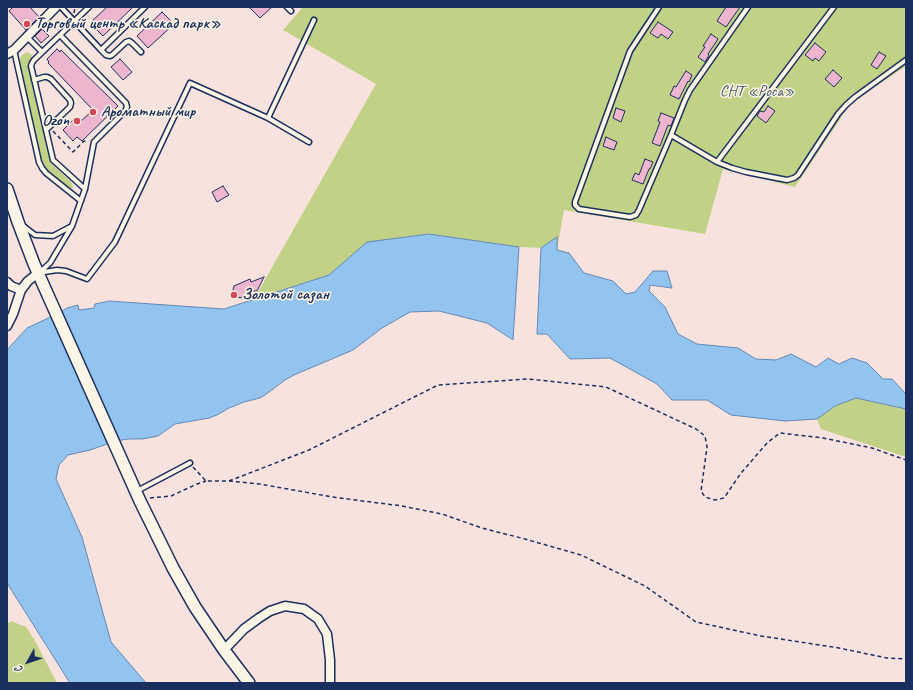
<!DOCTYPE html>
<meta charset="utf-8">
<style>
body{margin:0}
#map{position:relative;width:913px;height:690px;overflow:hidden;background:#f8e2de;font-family:Caveat,sans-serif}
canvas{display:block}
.frame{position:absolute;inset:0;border:8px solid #1b2f5e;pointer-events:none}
.north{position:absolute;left:8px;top:642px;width:40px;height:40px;-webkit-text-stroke:3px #fcf5e5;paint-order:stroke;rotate:230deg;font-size:11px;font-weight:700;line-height:16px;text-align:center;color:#1b2f5e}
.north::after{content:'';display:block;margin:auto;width:14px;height:18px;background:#1b2f5e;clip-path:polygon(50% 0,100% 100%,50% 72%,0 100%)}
</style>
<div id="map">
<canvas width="913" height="690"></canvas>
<div class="frame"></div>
<div class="north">С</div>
</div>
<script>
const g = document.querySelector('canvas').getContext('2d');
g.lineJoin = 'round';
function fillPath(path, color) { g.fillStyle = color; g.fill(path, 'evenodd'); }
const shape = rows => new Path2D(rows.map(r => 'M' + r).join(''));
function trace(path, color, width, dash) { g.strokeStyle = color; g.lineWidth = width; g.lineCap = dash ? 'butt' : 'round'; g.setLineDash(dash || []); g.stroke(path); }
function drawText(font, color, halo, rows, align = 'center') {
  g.font = font + ' Caveat,sans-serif'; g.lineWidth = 3; g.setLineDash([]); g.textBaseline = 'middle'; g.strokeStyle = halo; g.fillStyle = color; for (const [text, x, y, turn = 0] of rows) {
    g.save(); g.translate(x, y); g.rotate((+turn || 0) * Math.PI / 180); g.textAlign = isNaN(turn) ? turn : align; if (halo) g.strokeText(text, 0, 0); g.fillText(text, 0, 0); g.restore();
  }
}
const green = shape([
 [303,7,906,7,906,66,851,103,795,187,723,169,705,234,564,210,557,250,557,237,541,248,519,247,429,234,367,242,329,275,254,299,376,84,283,30],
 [27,52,32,55,33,58,30,67,30,74,51,162,54,166,72,183,73,187,70,190,68,190,48,172,43,165,20,66,20,59,22,55],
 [856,398,906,409,906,457,821,429,817,419,835,406],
 [11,621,26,627,34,639,57,683,7,683,7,624]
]);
const water = shape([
 [429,234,519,247,513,340,487,323,439,311,410,312,382,328,353,350,294,375,285,380,265,395,260,398,244,402,229,408,217,415,209,418,175,424,158,436,142,439,128,439,116,441,90,450,68,455,59,465,56,479,82,537,111,642,146,683,70,683,7,583,7,350,27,328,59,313,67,308,78,305,79,310,94,308,95,304,109,301,224,309,329,275,367,242,429,234],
 [557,237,557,250,569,253,584,273,613,281,626,294,635,292,653,271,667,271,672,288,650,285,649,291,665,307,678,334,697,344,738,348,756,359,776,360,791,354,816,367,828,358,839,364,852,358,867,363,883,379,892,379,906,394,906,409,856,398,835,406,817,419,785,421,731,415,707,400,672,400,657,384,610,358,570,359,547,334,537,334,541,248,557,237]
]);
const building = shape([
 [13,7,30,7,39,17,26,30,9,11,13,7],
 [107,7,133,7,103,36,90,23,107,7],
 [249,7,272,7,260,18,249,7],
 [726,7,740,7,726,27,717,21,726,7],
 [162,12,174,24,148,48,137,36,162,12],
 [658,22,673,32,668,39,661,34,658,38,650,33,658,22],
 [42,29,49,36,41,43,35,36,42,29],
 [711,34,718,39,708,54,709,55,705,62,698,57,705,47,703,46,711,34],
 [815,43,826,52,819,61,815,58,813,61,805,55,815,43],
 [57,49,60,52,61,50,118,106,82,141,77,137,73,141,63,130,76,117,80,122,93,110,48,63,49,62,47,59,57,49],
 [879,52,886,56,877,69,871,65,879,52],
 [120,59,132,72,123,80,111,67,120,59],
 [833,70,842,78,834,87,825,79,833,70],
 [686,71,692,75,689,82,688,81,679,99,670,95,674,86,676,87,686,71],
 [768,106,775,111,766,123,757,116,760,111,764,112,768,106],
 [616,108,625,111,621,122,613,118,616,108],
 [661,113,674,118,671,126,668,125,660,146,652,143,660,122,658,121,661,113],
 [606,137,617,142,614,150,603,146,606,137],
 [645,159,653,162,650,169,649,169,643,184,632,180,635,173,639,175,645,159],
 [223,186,229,195,217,202,212,192,223,186],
 [264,277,257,291,248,291,248,294,240,298,235,295,233,290,234,286,250,279,251,282,264,277]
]);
const path = shape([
 [74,13,75,7],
 [53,131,73,152,84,141,88,143],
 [193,467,206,481,229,481,260,484,332,497,402,506,442,514,482,528,525,539,581,555,645,586,696,622,761,636,839,648,887,658,906,659],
 [229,481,309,450,438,385,528,379,606,387,696,429,705,436,707,447,701,491,705,497,715,500,724,498,741,473,768,442,780,433,823,438,872,448,906,460],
 [150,498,171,496,197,484,206,481]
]);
const lane = shape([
 [61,7,101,50,145,7],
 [287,7,291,11],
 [659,7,630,51,575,202,575,205,579,209,630,217,636,215,639,210,671,135,717,162,732,168,746,172,787,180,794,178,798,175,838,114,846,105,855,97,906,60],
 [27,37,42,52],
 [14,50,39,162,42,168,46,173,81,201],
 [101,50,106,55,110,56,112,55,126,42,129,41,132,43,141,52],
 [34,80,44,77,47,77,51,79,70,100,71,103,70,107,46,130],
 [268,118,314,20],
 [671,135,685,100,690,90,748,7],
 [717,162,834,7],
 [85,189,53,160,31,66,32,63,34,60,89,7],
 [22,225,35,235,53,236,72,226],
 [38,273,57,270,66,271,87,279,115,242,190,83,268,118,309,142],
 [39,273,50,263,72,226,85,189,94,142,125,111,127,107,126,103,60,35],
 [137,491,190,463]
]);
const street = shape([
 [7,54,14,50,56,7],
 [7,282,11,286,21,290],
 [7,326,13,314,21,290,28,281,38,273],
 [224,650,244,629,259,618,270,611,285,606,304,609,318,619,327,634,330,660,330,683]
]);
const secondary = shape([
 [7,189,18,222,34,264,140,501,173,568,195,607,224,650,249,683]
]);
const markers = [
 [27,24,4,"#d1495b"],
 [93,112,4,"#d1495b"],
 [77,121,4,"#d1495b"],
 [234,295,4,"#d1495b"]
];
const poiNames = [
 ["Торговый центр «Каскад парк»",35,24],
 ["Ароматный мир",101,112],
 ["Ozon",69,121,"right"],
 ["Золотой сазан",242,295]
];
const parkNames = [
 ["СНТ «Роса»",757,92]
];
fillPath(green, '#c1d287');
fillPath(water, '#93c3ef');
trace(water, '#6388b5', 1);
fillPath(building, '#edb6ce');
trace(building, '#1b2f5e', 1);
trace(lane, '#1b2f5e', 7);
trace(street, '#1b2f5e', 11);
trace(secondary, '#1b2f5e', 14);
trace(path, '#1b2f5e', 1.5, [4, 3]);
trace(lane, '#fcf5e5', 4);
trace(street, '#fcf5e5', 8);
trace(secondary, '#fcf5e5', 11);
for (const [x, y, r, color] of markers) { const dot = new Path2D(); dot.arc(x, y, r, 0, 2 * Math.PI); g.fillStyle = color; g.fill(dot); trace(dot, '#fcf5e5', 1.5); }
drawText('bold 16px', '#1b2f5e', '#fcf5e5', poiNames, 'left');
drawText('16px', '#445868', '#fcf5e5', parkNames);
</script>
